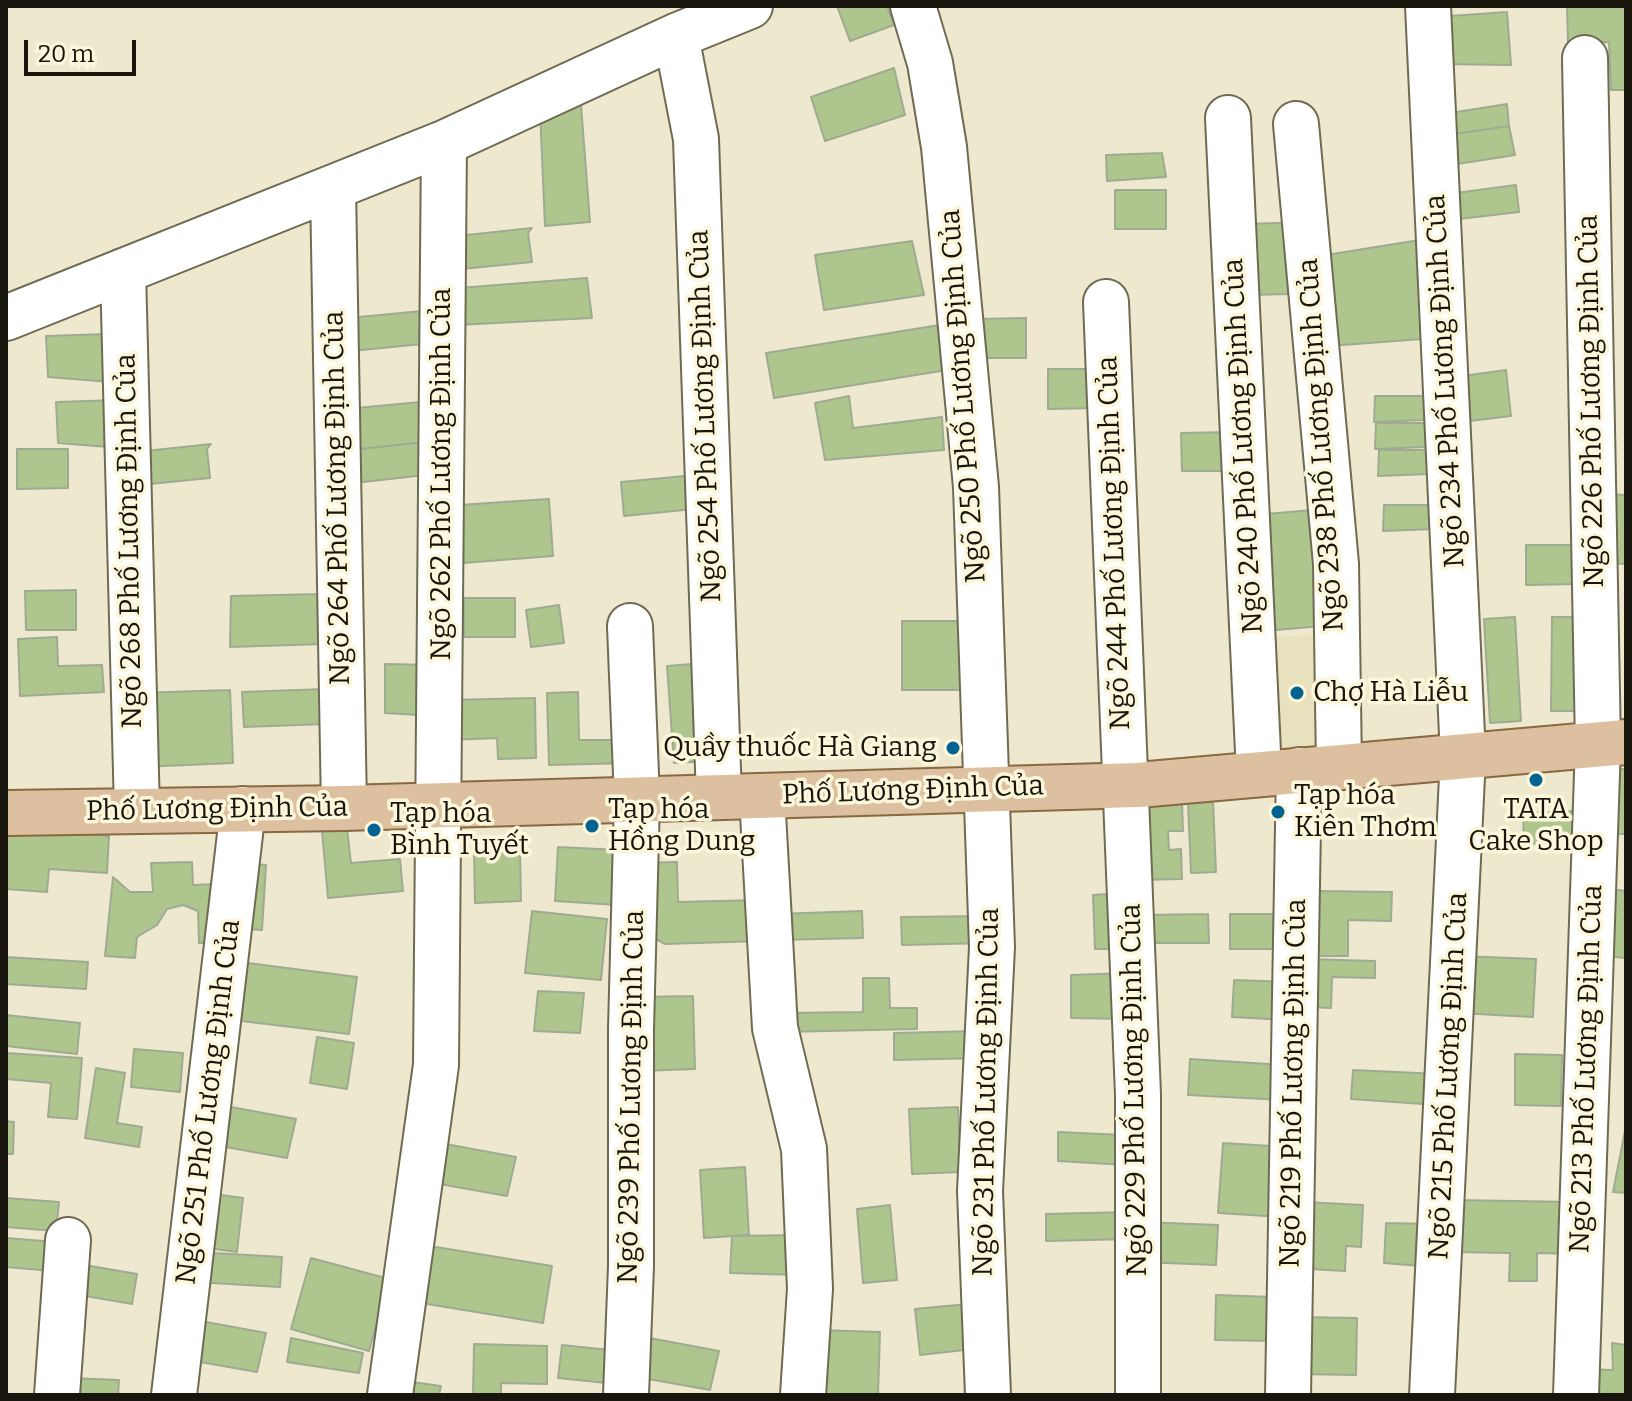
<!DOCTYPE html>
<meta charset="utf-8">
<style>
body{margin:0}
#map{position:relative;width:1632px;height:1401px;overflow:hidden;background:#eee9ce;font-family:Bitter,serif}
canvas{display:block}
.frame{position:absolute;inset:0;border:8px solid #18160c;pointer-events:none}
.scale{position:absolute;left:24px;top:40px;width:112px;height:36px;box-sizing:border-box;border:4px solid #18160c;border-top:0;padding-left:10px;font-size:24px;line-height:28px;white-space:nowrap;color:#18160c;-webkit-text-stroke:6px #fcf7db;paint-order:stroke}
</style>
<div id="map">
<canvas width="1632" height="1401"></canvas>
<div class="frame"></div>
<div class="scale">20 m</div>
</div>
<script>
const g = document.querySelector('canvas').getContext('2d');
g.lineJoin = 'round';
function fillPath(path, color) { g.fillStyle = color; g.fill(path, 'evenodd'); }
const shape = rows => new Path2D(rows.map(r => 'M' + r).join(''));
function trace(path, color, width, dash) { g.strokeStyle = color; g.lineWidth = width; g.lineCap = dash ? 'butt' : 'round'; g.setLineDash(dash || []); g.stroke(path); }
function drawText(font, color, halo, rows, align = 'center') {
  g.font = font + ' Bitter,serif'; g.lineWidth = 7; g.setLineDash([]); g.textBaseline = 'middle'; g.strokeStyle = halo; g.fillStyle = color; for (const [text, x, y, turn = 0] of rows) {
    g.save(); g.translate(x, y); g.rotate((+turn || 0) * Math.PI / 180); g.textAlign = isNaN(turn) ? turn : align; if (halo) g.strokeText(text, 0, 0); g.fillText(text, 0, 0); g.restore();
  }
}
const built = shape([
 [1332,634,1338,747,1263,751,1257,638]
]);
const building = shape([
 [837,6,887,6,894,25,850,41,837,6],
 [1567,6,1626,6,1626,90,1611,90,1609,42,1568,43,1567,6],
 [1507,12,1511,65,1440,64,1436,17,1507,12],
 [894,68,905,115,825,141,811,97,894,68],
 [580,92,590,222,545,226,540,110,580,92],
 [1507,104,1509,126,1446,135,1444,114,1507,104],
 [1509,126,1515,155,1451,165,1446,135,1509,126],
 [1162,153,1166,177,1107,181,1106,155,1162,153],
 [1516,185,1519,212,1450,220,1448,194,1516,185],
 [1115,190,1166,190,1166,229,1115,229,1115,190],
 [1310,222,1291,294,1248,295,1246,224,1310,222],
 [532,228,528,233,532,262,452,270,448,237,532,228],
 [1432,238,1436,338,1302,348,1295,260,1432,238],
 [912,241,924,295,824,310,815,255,912,241],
 [587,278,592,318,457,325,459,288,587,278],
 [433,310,432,343,352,351,348,318,433,310],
 [1026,318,1026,358,975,358,975,319,1026,318],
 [946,324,953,369,774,398,766,353,946,324],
 [109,334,111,382,48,377,46,336,109,334],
 [1048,369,1099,369,1099,408,1048,409,1048,369],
 [1506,370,1511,416,1461,422,1455,377,1506,370],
 [849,396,853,428,942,417,944,450,825,460,815,403,849,396],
 [1375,396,1425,396,1426,420,1374,422,1375,396],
 [119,400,121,448,58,443,56,402,119,400],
 [431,401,435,441,350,450,346,409,431,401],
 [1376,423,1426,423,1427,447,1375,449,1376,423],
 [1232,432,1233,471,1182,471,1181,433,1232,432],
 [435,441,434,474,354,483,350,450,435,441],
 [211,444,207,449,210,478,130,486,127,453,211,444],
 [17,449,68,449,68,488,17,489,17,449],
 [1379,450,1430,450,1430,474,1378,476,1379,450],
 [706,474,704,508,624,516,621,482,706,474],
 [1600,494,1626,495,1626,564,1599,563,1600,494],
 [549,499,553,556,463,563,459,505,549,499],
 [1384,505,1435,505,1435,529,1383,531,1384,505],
 [1324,509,1334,625,1264,631,1254,515,1324,509],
 [1526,545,1576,545,1577,584,1526,585,1526,545],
 [76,590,76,630,26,630,25,591,76,590],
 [321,594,324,644,230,647,231,596,321,594],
 [464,598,515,598,515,637,464,637,464,598],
 [559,605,564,643,531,647,526,610,559,605],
 [1515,617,1521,721,1490,723,1484,619,1515,617],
 [1552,617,1584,617,1583,711,1551,711,1552,617],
 [902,621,962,621,962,690,902,690,902,621],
 [57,637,58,666,102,665,104,692,20,696,18,639,57,637],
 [704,663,711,761,674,763,667,666,704,663],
 [385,664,434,665,435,716,385,713,385,664],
 [325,689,326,724,244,727,242,692,325,689],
 [230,690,233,763,142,767,139,693,230,690],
 [578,692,579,740,629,740,630,763,549,765,547,693,578,692],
 [535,698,536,758,498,759,497,738,448,740,447,700,535,698],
 [1601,769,1626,769,1626,834,1602,834,1601,769],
 [1213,801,1216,872,1191,873,1188,802,1213,801],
 [1182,802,1183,831,1168,831,1169,850,1181,849,1182,879,1138,880,1135,804,1182,802],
 [1579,811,1580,842,1524,844,1523,813,1579,811],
 [347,828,351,863,400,859,403,891,328,898,322,831,347,828],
 [7,829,109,836,107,873,49,869,47,892,6,889,7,829],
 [558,847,620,850,617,905,555,901,558,847],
 [520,849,521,901,475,903,474,850,520,849],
 [192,862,193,885,217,884,220,942,199,943,198,911,183,905,167,909,157,925,137,937,135,958,105,956,113,877,130,892,153,892,151,863,192,862],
 [677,862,678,902,760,900,762,941,665,944,654,938,639,863,677,862],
 [240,863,266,865,262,930,233,928,240,863],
 [1609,889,1626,891,1626,958,1604,956,1609,889],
 [1317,891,1392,892,1391,921,1348,920,1348,956,1317,956,1317,891],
 [1123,893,1124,949,1095,949,1093,895,1123,893],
 [532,911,607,919,601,980,525,973,532,911],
 [862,911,863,938,778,940,777,914,862,911],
 [1208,914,1209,943,1144,943,1144,915,1208,914],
 [1230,914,1287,914,1287,949,1230,949,1230,914],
 [987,916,987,943,902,945,901,917,987,916],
 [1461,956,1536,959,1533,1017,1458,1013,1461,956],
 [6,957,88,962,86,989,6,984,6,957],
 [1306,959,1375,961,1375,978,1332,977,1331,1008,1305,1007,1306,959],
 [240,962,357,977,349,1034,233,1020,240,962],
 [1129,973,1129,1019,1071,1018,1071,975,1129,973],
 [863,978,889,978,890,1008,917,1008,917,1029,783,1032,783,1013,863,1012,863,978],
 [1234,980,1290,982,1288,1020,1232,1017,1234,980],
 [538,991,584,993,580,1033,534,1031,538,991],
 [693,996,695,1069,639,1071,637,997,693,996],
 [6,1015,80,1023,77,1054,6,1046,6,1015],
 [979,1031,980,1058,894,1060,894,1033,979,1031],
 [317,1037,354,1043,347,1089,310,1083,317,1037],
 [134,1049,183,1053,180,1092,131,1087,134,1049],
 [6,1053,82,1058,77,1119,48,1117,51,1083,6,1079,6,1053],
 [1515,1054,1562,1055,1561,1106,1515,1105,1515,1054],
 [1190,1059,1284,1065,1282,1100,1188,1095,1190,1059],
 [96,1068,125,1073,117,1123,142,1127,139,1147,85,1138,96,1068],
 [1353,1070,1439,1074,1437,1105,1351,1099,1353,1070],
 [220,1105,296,1119,287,1158,214,1145,220,1105],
 [958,1107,961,1172,912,1174,909,1109,958,1107],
 [6,1121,14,1122,13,1154,6,1154,6,1121],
 [1626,1126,1626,1193,1613,1192,1626,1126],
 [1058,1132,1145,1136,1143,1166,1058,1161,1058,1132],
 [440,1143,516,1157,507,1196,434,1183,440,1143],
 [1223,1143,1287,1147,1282,1217,1218,1213,1223,1143],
 [745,1167,749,1235,704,1238,700,1170,745,1167],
 [207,1193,243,1198,237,1252,200,1247,207,1193],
 [6,1198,59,1202,56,1231,6,1227,6,1198],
 [1454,1200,1574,1202,1572,1254,1537,1253,1537,1281,1509,1281,1510,1253,1452,1252,1454,1200],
 [1304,1202,1363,1205,1361,1247,1346,1246,1345,1271,1310,1269,1304,1202],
 [890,1205,897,1280,863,1283,857,1209,890,1205],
 [1130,1212,1131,1239,1046,1241,1046,1214,1130,1212],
 [1142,1222,1218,1225,1216,1265,1141,1262,1142,1222],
 [1386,1223,1432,1224,1432,1267,1384,1263,1386,1223],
 [800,1235,798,1275,730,1273,732,1236,800,1235],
 [6,1238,56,1242,53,1271,6,1267,6,1238],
 [424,1245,552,1266,543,1323,415,1302,424,1245],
 [196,1252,282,1257,280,1287,195,1282,196,1252],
 [311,1258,389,1279,369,1351,291,1329,311,1258],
 [73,1263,137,1274,132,1304,68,1293,73,1263],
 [1216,1295,1274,1297,1274,1341,1215,1340,1216,1295],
 [968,1304,973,1349,920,1355,915,1309,968,1304],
 [1296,1317,1357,1318,1356,1375,1295,1374,1296,1317],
 [190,1319,266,1333,257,1372,183,1359,190,1319],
 [817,1330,880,1332,878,1395,815,1395,817,1330],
 [644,1337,719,1351,710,1390,637,1377,644,1337],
 [291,1338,363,1353,359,1373,287,1362,291,1338],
 [1612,1343,1626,1345,1626,1395,1580,1395,1581,1369,1613,1370,1612,1343],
 [474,1344,547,1346,547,1384,501,1383,501,1395,473,1395,474,1344],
 [562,1345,619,1351,616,1384,558,1378,562,1345],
 [70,1378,119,1380,118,1395,68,1395,70,1378],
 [397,1380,441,1386,439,1395,395,1395,397,1380]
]);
const minor = shape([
 [913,6,930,63,944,147,976,487,992,947,980,1191,988,1395],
 [1428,6,1463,756,1432,1395],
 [676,36,696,139,719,797],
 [1228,118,1259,773],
 [1296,124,1336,564,1339,767],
 [333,188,344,808],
 [123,271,137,811],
 [1106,302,1138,1095,1138,1395],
 [6,318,444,143,676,36,750,6],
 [762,796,775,1028,804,1149,810,1289,803,1395],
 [57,1395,68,1240],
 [174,1395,243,809],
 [390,1395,436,1065,444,143],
 [626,1395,631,1266,631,1029,637,799,630,626],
 [1288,1395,1299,770],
 [1576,1395,1598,744,1585,58]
]);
const major = shape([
 [6,813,344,808,1138,785,1626,742]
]);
const markers = [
 [1297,693,8,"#006392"],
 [953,748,8,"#006392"],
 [1536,780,8,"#006392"],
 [1278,812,8,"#006392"],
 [592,826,8,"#006392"],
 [374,830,8,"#006392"]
];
const streetNames = [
 ["Ngõ 234 Phố Lương Định Của",1446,381,-93],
 ["Ngõ 250 Phố Lương Định Của",964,396,-94],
 ["Ngõ 226 Phố Lương Định Của",1592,401,-91],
 ["Ngõ 254 Phố Lương Định Của",706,416,-92],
 ["Ngõ 238 Phố Lương Định Của",1322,445,-94],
 ["Ngõ 240 Phố Lương Định Của",1244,446,-93],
 ["Ngõ 262 Phố Lương Định Của",442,474,-90],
 ["Ngõ 264 Phố Lương Định Của",338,498,-91],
 ["Ngõ 268 Phố Lương Định Của",130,541,-91],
 ["Ngõ 244 Phố Lương Định Của",1115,543,-92],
 ["Phố Lương Định Của",913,791,-2],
 ["Phố Lương Định Của",217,810,-1],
 ["Ngõ 213 Phố Lương Định Của",1587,1069,-88],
 ["Ngõ 215 Phố Lương Định Của",1449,1076,-87],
 ["Ngõ 219 Phố Lương Định Của",1294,1083,-89],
 ["Ngõ 229 Phố Lương Định Của",1135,1090,-91],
 ["Ngõ 231 Phố Lương Định Của",987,1092,-89],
 ["Ngõ 239 Phố Lương Định Của",632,1097,-89],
 ["Ngõ 251 Phố Lương Định Của",209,1102,-83]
];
const poiNames = [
 ["Chợ Hà Liễu",1313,693],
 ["Quầy thuốc Hà Giang",937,748,"right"],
 ["Tạp hóa",1294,796],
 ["Kiên Thơm",1294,828],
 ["Tạp hóa",608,810],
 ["Hồng Dung",608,842],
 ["TATA",1536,810,"center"],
 ["Cake Shop",1536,842,"center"],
 ["Tạp hóa",390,814],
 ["Bình Tuyết",390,846]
];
fillPath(built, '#e7e1be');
fillPath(building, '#aec68d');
trace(building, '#9faa92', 2);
trace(minor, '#6f6b53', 48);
trace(major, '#886942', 48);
trace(minor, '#fff', 44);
trace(major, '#dcc09f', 44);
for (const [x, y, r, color] of markers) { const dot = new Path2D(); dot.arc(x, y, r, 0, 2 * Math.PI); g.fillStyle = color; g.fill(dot); trace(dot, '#fcf7db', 3); }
drawText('28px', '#18160c', '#fcf7db', streetNames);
drawText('28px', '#18160c', '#fcf7db', poiNames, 'left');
</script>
